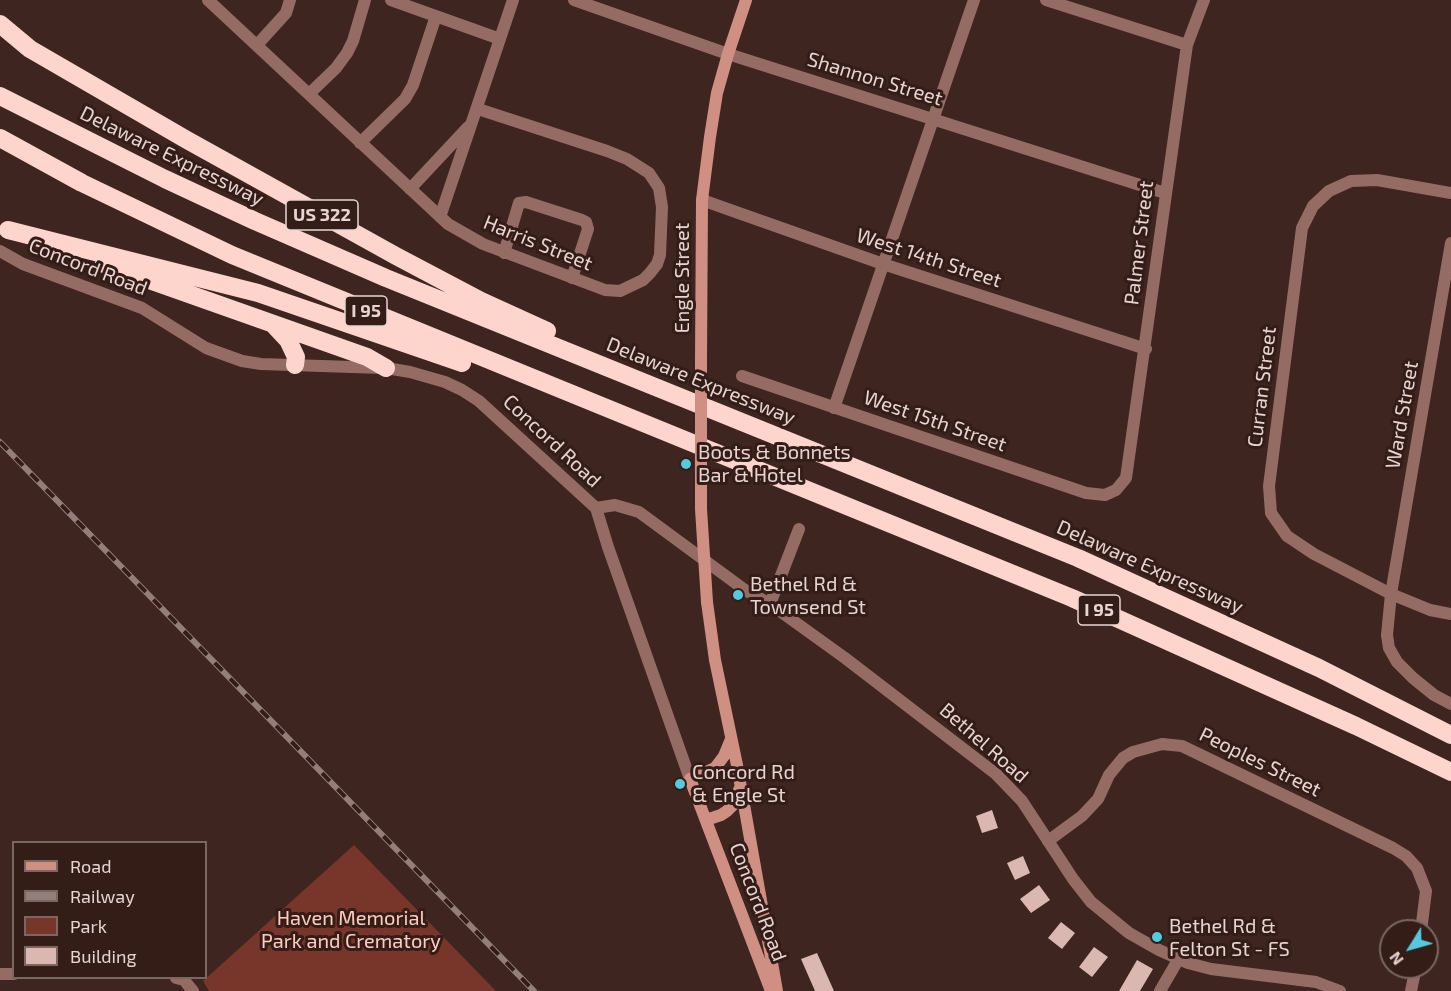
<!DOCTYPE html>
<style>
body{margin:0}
#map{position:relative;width:1451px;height:991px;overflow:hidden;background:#3f2520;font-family:"Exo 2",sans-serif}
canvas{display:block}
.legend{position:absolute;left:12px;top:841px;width:195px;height:138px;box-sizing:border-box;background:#341c17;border:2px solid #7c6662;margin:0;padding:8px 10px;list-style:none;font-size:18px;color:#e7d5d2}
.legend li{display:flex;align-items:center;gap:12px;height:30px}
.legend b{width:30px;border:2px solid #7c6662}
.north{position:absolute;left:1379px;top:919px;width:60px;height:60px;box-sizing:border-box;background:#341c17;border:2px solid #7c6662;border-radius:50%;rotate:233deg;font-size:16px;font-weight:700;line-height:24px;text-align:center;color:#e7d5d2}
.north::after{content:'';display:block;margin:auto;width:21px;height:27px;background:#55cadf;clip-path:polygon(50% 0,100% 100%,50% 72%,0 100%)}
</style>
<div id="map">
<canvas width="1451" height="991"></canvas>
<ul class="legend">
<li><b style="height:8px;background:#cf8f82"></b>Road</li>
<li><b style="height:8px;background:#947e7a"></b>Railway</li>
<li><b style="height:16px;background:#783529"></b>Park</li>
<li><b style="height:16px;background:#dab8b1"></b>Building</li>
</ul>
<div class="north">N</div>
</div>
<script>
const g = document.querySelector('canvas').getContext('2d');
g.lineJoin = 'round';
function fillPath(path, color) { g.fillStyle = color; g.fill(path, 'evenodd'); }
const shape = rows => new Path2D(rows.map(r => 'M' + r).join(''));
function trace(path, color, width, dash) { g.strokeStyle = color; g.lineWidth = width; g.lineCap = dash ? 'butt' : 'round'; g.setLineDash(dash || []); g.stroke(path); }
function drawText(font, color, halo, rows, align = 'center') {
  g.font = font + ' "Exo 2",sans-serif'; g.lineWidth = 6; g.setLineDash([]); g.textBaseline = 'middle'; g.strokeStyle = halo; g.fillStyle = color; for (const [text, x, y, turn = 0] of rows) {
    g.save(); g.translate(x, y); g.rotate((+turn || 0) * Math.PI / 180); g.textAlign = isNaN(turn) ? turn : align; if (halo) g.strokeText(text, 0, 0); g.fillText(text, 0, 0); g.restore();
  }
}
const green = shape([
 [354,845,496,991,209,991,203,981]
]);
const building = shape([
 [992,810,998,828,982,833,976,816],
 [1023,856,1030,873,1015,880,1007,863],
 [1039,885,1050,900,1031,913,1020,899],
 [1061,922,1075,933,1062,949,1048,938],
 [1094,947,1108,957,1092,977,1079,967],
 [817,953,834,991,815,991,801,959],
 [1137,960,1153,969,1140,991,1119,991]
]);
const minor = shape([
 [208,0,448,224,483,244,605,290,620,291,643,280,650,273,657,264,660,255,662,207,659,188,649,173,627,159,607,151,478,109],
 [391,0,500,39],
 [574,0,728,54,1165,193],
 [1046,0,1187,45],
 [257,45,286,13,290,0],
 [309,94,336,68,347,53,353,41,365,0],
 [360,143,405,99,413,85,436,16],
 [410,189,468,127],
 [1451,193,1377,180,1351,181,1329,191,1313,206,1302,228,1269,486,1271,513,1287,536,1314,554,1391,594,1430,610,1451,614],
 [702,200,883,264,1146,349],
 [440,217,513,0],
 [1451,243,1391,594,1387,635,1389,648,1397,662,1413,678,1434,695,1451,704],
 [0,251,23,264,142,308,206,348,242,361,261,364,382,368],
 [504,253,519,203,526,202,582,220,586,222,588,229,572,278],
 [742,376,1086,493,1105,495,1116,490,1126,478,1187,45,1204,0],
 [834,408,974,0],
 [770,604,799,529],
 [1048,841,1082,816,1098,799,1109,775,1123,758,1133,752,1162,744,1182,746,1393,848,1406,856,1417,868,1426,891,1421,931],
 [0,974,14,974],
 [176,978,184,980,193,991],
 [1160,991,1178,960],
 [1411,991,1416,967]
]);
const tertiary = shape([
 [386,368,410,372,445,382,462,390,479,401,596,508,608,547,690,779],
 [596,508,615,505,639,512,745,590,770,604,845,658,996,774,1022,801,1073,879,1091,902,1129,933,1159,950,1188,963,1211,969,1316,982,1340,991]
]);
const secondary = shape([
 [701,359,702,200,710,137,717,93,728,54,746,0],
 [707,602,715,660,737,765,777,991],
 [731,739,724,756,715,768,690,779,771,991],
 [706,820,721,815,727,811,732,806,740,788]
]);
const motorway = shape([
 [0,24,30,49,187,140,396,256,481,301,547,331],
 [0,96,165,179,255,221,386,278,1078,558,1319,668,1451,735],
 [0,138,82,183,232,255,1072,598,1356,726,1451,772],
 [8,230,258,293,462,363],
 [104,264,367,357,386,368],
 [274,325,288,340,296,357,295,365]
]);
const rail = shape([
 [0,442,534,991]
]);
const secondaryBridge = shape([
 [701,359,701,509,707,602]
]);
const markers = [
 [686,464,6,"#55cadf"],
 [738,595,6,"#55cadf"],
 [680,784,6,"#55cadf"],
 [1157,937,6,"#55cadf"]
];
const shields = [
 [322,215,72],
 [366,311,42],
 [1099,610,42]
];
const shieldNames = [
 ["US 322",322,215],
 ["I 95",366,311],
 ["I 95",1099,610]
];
const streetNames = [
 ["Shannon Street",875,79,17],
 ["Delaware Expressway",172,156,26],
 ["Harris Street",538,243,22],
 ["Palmer Street",1139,243,-83],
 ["West 14th Street",929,258,18],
 ["Concord Road",88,267,21],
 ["Engle Street",682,278,-90],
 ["Delaware Expressway",701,381,22],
 ["Curran Street",1262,387,-83],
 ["Ward Street",1402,415,-80],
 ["West 15th Street",935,421,19],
 ["Concord Road",552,441,43],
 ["Delaware Expressway",1150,567,24],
 ["Bethel Road",984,743,41],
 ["Peoples Street",1260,762,26],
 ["Concord Road",758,902,69]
];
const poiNames = [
 ["Boots & Bonnets",698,452],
 ["Bar & Hotel",698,475],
 ["Bethel Rd &",750,584],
 ["Townsend St",750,607],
 ["Concord Rd",692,772],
 ["& Engle St",692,795],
 ["Bethel Rd &",1169,926],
 ["Felton St - FS",1169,949]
];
const parkNames = [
 ["Haven Memorial",351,918],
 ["Park and Crematory",351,941]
];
fillPath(green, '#783529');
fillPath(building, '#dab8b1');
trace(minor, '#956c64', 12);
trace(tertiary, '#956c64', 12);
trace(secondary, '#cf8f82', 12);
trace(motorway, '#fed5cc', 18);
trace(rail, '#947e7a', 6);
trace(rail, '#341c17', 4, [11]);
trace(secondaryBridge, '#cf8f82', 12);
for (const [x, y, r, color] of markers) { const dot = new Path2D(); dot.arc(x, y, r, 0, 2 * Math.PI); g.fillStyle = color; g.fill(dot); trace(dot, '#341c17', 2); }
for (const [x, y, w] of shields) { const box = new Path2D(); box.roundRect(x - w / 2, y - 15, w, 30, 4.5); g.fillStyle = '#341c17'; g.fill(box); trace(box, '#e7d5d2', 1.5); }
drawText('bold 18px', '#e7d5d2', null, shieldNames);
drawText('20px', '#e7d5d2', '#341c17', streetNames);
drawText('20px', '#e7d5d2', '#341c17', poiNames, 'left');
drawText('20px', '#ffccc2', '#341c17', parkNames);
</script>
